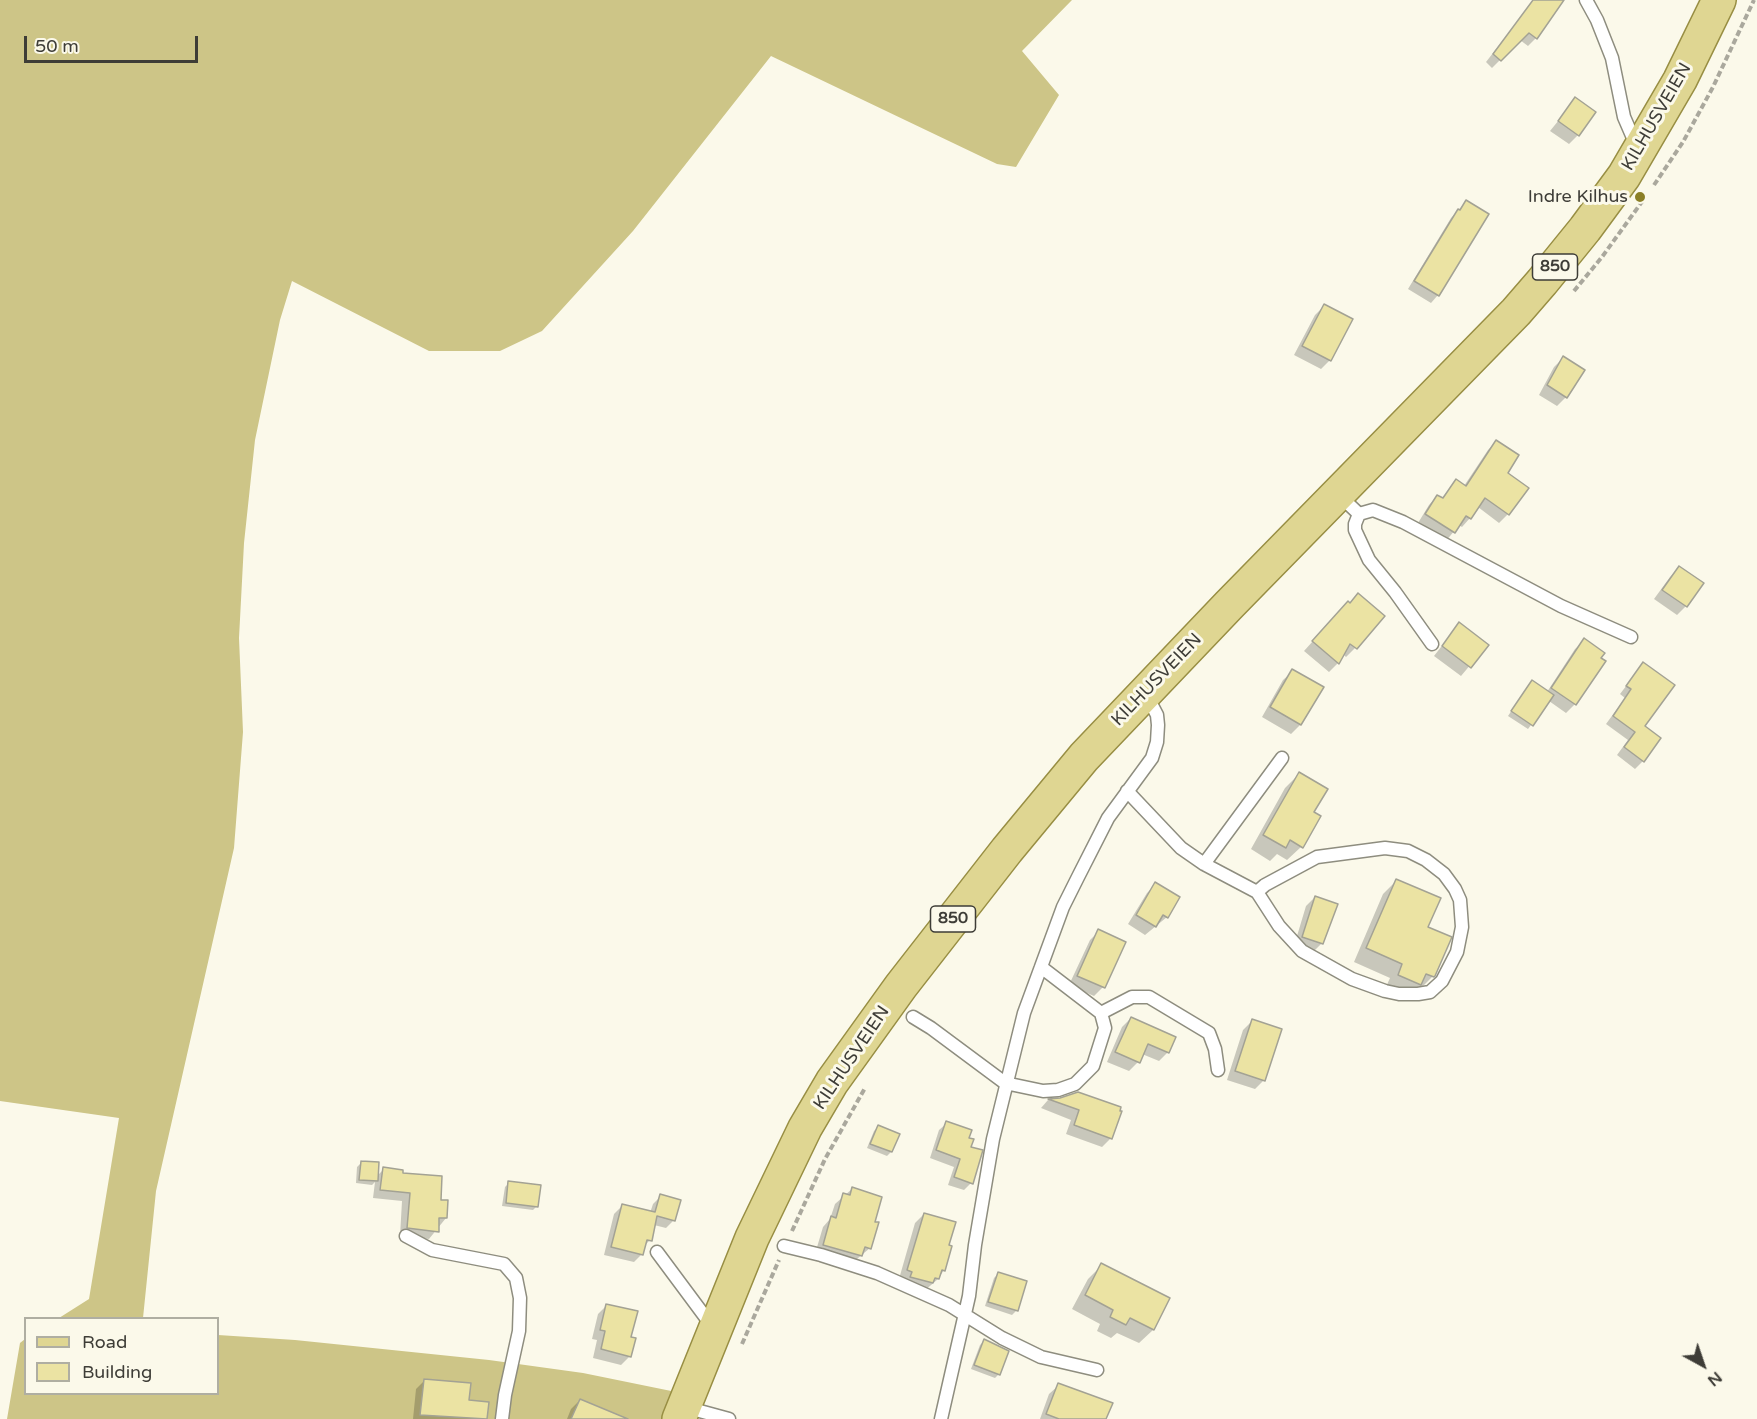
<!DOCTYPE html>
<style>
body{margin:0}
#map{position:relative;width:1757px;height:1419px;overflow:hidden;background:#fbf9ea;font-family:"Varela Round",sans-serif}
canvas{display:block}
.legend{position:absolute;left:24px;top:1317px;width:195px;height:78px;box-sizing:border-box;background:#fbf9ea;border:2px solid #afaea2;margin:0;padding:8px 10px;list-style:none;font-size:18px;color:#3e3d37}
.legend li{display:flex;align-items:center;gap:12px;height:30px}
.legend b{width:30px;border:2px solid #afaea2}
.north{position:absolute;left:1673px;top:1335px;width:60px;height:60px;-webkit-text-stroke:4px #fbf9ea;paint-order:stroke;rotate:140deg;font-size:16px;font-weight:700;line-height:24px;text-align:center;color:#3e3d37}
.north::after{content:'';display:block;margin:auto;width:21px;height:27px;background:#3e3d37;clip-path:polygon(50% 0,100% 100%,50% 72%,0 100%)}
.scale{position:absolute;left:24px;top:36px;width:174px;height:27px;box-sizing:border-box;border:3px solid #3e3d37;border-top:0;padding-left:8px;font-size:18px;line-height:21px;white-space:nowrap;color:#3e3d37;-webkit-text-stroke:4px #fbf9ea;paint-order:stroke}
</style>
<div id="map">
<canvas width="1757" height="1419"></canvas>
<ul class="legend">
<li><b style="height:8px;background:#dfd692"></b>Road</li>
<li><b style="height:16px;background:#ebe3a3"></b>Building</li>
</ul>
<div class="north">N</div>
<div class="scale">50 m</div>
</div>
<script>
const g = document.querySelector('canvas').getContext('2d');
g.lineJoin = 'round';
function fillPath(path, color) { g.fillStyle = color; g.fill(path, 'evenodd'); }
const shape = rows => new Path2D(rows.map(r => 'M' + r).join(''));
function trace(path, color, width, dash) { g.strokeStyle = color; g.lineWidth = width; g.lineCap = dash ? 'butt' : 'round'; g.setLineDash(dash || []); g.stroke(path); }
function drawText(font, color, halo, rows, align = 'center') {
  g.font = font + ' "Varela Round",sans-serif'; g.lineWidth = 6; g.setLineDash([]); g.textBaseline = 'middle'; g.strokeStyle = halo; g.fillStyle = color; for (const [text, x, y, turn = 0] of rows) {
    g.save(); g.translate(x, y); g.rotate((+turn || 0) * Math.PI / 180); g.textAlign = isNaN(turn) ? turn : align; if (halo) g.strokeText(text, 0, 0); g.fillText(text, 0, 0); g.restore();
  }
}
const forest = shape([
 [0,0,1072,0,1022,51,1059,95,1016,167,997,164,771,56,633,231,542,331,500,351,429,351,292,281,280,320,255,440,244,543,239,638,243,732,234,848,156,1191,143,1318,59,1318,89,1299,119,1118,0,1101],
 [218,1335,295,1340,489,1360,583,1373,681,1393,679,1419,7,1419,20,1343,25,1339,26,1394,218,1394]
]);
const shadow = shape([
 [1534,0,1562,0,1536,38,1528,46,1520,40,1492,68,1486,62],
 [1576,99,1578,135,1569,144,1550,131],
 [1466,202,1438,295,1431,303,1408,289,1451,218],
 [1324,306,1330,360,1321,369,1294,355,1315,315],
 [1563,358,1566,397,1557,406,1539,395,1554,367],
 [1496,442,1506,473,1527,489,1508,514,1499,523,1478,507,1470,518,1462,527,1459,525,1446,541,1418,523,1429,505,1437,496,1441,499,1456,481,1464,486,1488,450],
 [1679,568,1686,606,1677,615,1654,599,1670,577],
 [1339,612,1383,616,1355,648,1346,657,1343,654,1338,663,1329,672,1304,651],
 [1459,624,1487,645,1461,676,1434,656],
 [1585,640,1575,704,1566,713,1549,701,1528,729,1508,716,1528,686,1547,692,1575,649],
 [1643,664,1643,761,1635,769,1617,755,1628,740,1606,724,1625,698,1620,694],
 [1293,671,1321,688,1300,725,1291,734,1262,717,1283,680],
 [1299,774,1312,813,1301,847,1287,860,1277,854,1270,861,1251,849,1285,788],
 [1397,880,1426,928,1434,975,1419,990,1385,989,1390,978,1354,962,1383,894],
 [1156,884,1167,917,1145,935,1128,924,1147,893],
 [1315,897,1322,943,1313,952,1294,946,1306,906],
 [1099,931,1124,943,1103,987,1094,996,1069,985,1090,940],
 [1131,1018,1168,1052,1159,1061,1142,1054,1138,1062,1129,1071,1107,1062,1122,1027],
 [1252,1021,1264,1080,1255,1089,1227,1080,1243,1030],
 [1078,1093,1111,1138,1102,1147,1066,1134,1071,1120,1041,1108,1048,1100,1061,1099],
 [947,1123,967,1139,971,1183,964,1190,948,1185,954,1167,930,1158,939,1130],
 [878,1127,898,1134,891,1152,887,1156,867,1148,874,1131],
 [362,1162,377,1176,384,1169,401,1175,446,1218,429,1239,400,1236,402,1201,373,1198,375,1182,372,1185,356,1183,357,1167],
 [509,1183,537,1206,533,1210,502,1206,505,1187],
 [853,1188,873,1223,870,1248,851,1264,815,1254,823,1227,830,1219,835,1204],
 [661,1196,674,1220,666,1228,654,1225,650,1240,643,1247,642,1254,634,1262,604,1255,614,1214,622,1206,650,1213,653,1204],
 [924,1214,947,1247,944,1270,938,1279,923,1292,899,1279,915,1223],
 [1102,1265,1168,1299,1153,1330,1139,1343,1117,1333,1111,1338,1097,1331,1100,1324,1072,1309,1088,1279],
 [998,1274,1025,1282,1016,1311,1012,1315,985,1306,994,1278],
 [607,1305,630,1338,630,1356,621,1365,593,1358,597,1340,592,1339,598,1314],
 [984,1341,999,1374,995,1378,971,1369,980,1345],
 [425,1380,468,1402,487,1403,486,1419,413,1419,416,1389],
 [1059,1385,1105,1419,1040,1419,1049,1394],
 [580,1400,604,1419,567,1419,571,1409]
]);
const building = shape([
 [1533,0,1564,0,1537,39,1529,33,1501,61,1493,54,1533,0],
 [1575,97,1596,112,1579,136,1558,121,1575,97],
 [1466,200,1489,214,1439,296,1414,281,1458,209,1460,210,1466,200],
 [1324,304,1353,319,1331,361,1302,346,1324,304],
 [1563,356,1585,370,1567,398,1547,385,1563,356],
 [1496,440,1519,455,1508,473,1529,488,1509,515,1485,498,1471,519,1466,516,1455,533,1425,514,1437,495,1443,498,1456,479,1466,486,1496,440],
 [1679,566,1704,583,1687,607,1662,590,1679,566],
 [1358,593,1385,616,1357,649,1350,644,1339,664,1312,641,1348,601,1350,603,1358,593],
 [1459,622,1489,645,1471,668,1442,646,1459,622],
 [1584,638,1605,653,1601,658,1606,661,1576,705,1551,688,1584,638],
 [1643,662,1675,685,1645,726,1661,738,1644,762,1624,747,1635,732,1613,716,1631,689,1626,686,1643,662],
 [1292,669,1324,687,1301,725,1270,707,1292,669],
 [1532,680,1554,695,1533,726,1511,711,1532,680],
 [1299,772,1328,789,1314,812,1321,816,1303,848,1290,840,1286,848,1263,835,1299,772],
 [1396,879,1441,898,1428,927,1452,937,1435,976,1434,977,1426,974,1421,985,1398,975,1402,964,1366,948,1396,879],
 [1155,882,1180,897,1168,918,1163,915,1156,927,1136,915,1155,882],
 [1315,896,1338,904,1323,944,1302,937,1315,896],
 [1098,929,1126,942,1105,988,1077,976,1098,929],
 [1131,1017,1176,1037,1169,1053,1148,1044,1140,1063,1115,1052,1131,1017],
 [1252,1019,1282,1029,1265,1081,1235,1071,1252,1019],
 [1078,1092,1121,1107,1120,1111,1122,1111,1112,1139,1074,1125,1079,1110,1048,1099,1060,1098,1078,1092],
 [946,1121,972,1130,969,1138,974,1139,971,1147,983,1150,973,1184,954,1177,960,1159,936,1150,946,1121],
 [878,1125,900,1134,892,1152,870,1144,878,1125],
 [361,1161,379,1162,378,1181,359,1180,361,1161],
 [383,1167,403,1170,403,1173,442,1176,441,1200,448,1200,447,1218,439,1218,439,1232,407,1228,410,1193,380,1190,383,1167],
 [508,1181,541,1185,538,1207,506,1203,508,1181],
 [852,1187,882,1197,875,1222,879,1222,871,1249,865,1247,862,1256,823,1245,831,1216,836,1218,843,1193,850,1195,852,1187],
 [660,1194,681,1200,675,1221,657,1216,652,1241,647,1240,643,1255,611,1247,622,1204,655,1212,660,1194],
 [924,1213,956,1222,949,1245,952,1246,945,1271,942,1270,939,1279,935,1278,933,1283,910,1277,912,1272,907,1270,924,1213],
 [1101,1263,1170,1298,1154,1330,1130,1318,1126,1325,1110,1317,1113,1310,1085,1295,1101,1263],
 [998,1272,1027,1281,1018,1311,988,1302,998,1272],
 [606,1304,638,1311,631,1337,636,1338,631,1357,601,1349,605,1331,600,1330,606,1304],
 [984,1339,1009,1351,1000,1375,974,1365,984,1339],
 [424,1379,471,1383,469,1400,489,1402,487,1419,420,1415,424,1379],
 [1058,1383,1113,1403,1106,1419,1059,1419,1046,1414,1058,1383],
 [580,1399,628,1419,571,1419,580,1399]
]);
const path = shape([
 [1654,185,1683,142,1713,87,1754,0],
 [1574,291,1602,257,1644,199],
 [792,1231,825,1159,865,1088],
 [742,1344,779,1260]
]);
const lane = shape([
 [1586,0,1597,20,1612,58,1624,117,1637,147],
 [1339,495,1359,514,1373,510,1403,522,1561,606,1631,637],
 [1359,514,1355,524,1355,530,1369,560,1395,592,1432,644],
 [1127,791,1181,848,1204,864,1257,892,1279,926,1302,951,1352,979,1385,991,1399,994,1418,994,1430,992,1442,981,1457,952,1462,927,1460,900,1455,889,1444,874,1426,860,1408,851,1385,848,1317,857,1265,885,1257,892],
 [1204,864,1282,758],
 [1041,967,1101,1013,1132,997,1149,997,1209,1033,1215,1049,1218,1070],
 [913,1017,931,1028,1005,1083,1043,1091,1058,1090,1075,1084,1093,1066,1105,1028,1101,1013],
 [406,1236,432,1250,504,1264,516,1278,520,1298,519,1331,505,1395,502,1419],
 [784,1246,821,1255,877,1273,949,1305,1002,1338,1041,1357,1097,1370],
 [657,1252,712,1326],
 [685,1407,729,1419],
 [941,1419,969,1296,975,1245,993,1139,1024,1013,1063,907,1078,877,1108,818,1152,758,1157,742,1158,725,1157,715,1146,694]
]);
const primary = shape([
 [679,1419,752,1238,805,1128,832,1082,901,986,1007,850,1084,757,1229,605,1516,312,1542,282,1585,229,1624,176,1680,80,1719,0]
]);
const markers = [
 [1640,197,6,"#8b7f26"]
];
const shields = [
 [1555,267,45],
 [953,919,45]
];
const shieldNames = [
 ["850",1555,267],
 ["850",953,919]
];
const streetNames = [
 ["KILHUSVEIEN",1657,117,-60],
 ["KILHUSVEIEN",1157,680,-46],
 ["KILHUSVEIEN",852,1058,-56]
];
const poiNames = [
 ["Indre Kilhus",1628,197]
];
fillPath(forest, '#cdc587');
fillPath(shadow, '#0003');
fillPath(building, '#ebe3a3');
trace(building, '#a3a294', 1.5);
trace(lane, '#8e8d7f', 15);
trace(primary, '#988e43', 36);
trace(path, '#aaa89d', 4, [6, 3]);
trace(lane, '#fff', 12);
trace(primary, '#dfd692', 33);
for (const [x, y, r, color] of markers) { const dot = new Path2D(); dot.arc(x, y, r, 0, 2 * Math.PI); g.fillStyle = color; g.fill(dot); trace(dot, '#fbf9ea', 2); }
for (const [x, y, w] of shields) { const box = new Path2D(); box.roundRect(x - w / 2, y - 13, w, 26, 4.5); g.fillStyle = '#fbf9ea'; g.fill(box); trace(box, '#3e3d37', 1.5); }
drawText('bold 16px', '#3e3d37', null, shieldNames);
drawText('18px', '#3e3d37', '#fbf9ea', streetNames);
drawText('18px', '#3e3d37', '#fbf9ea', poiNames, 'right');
</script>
